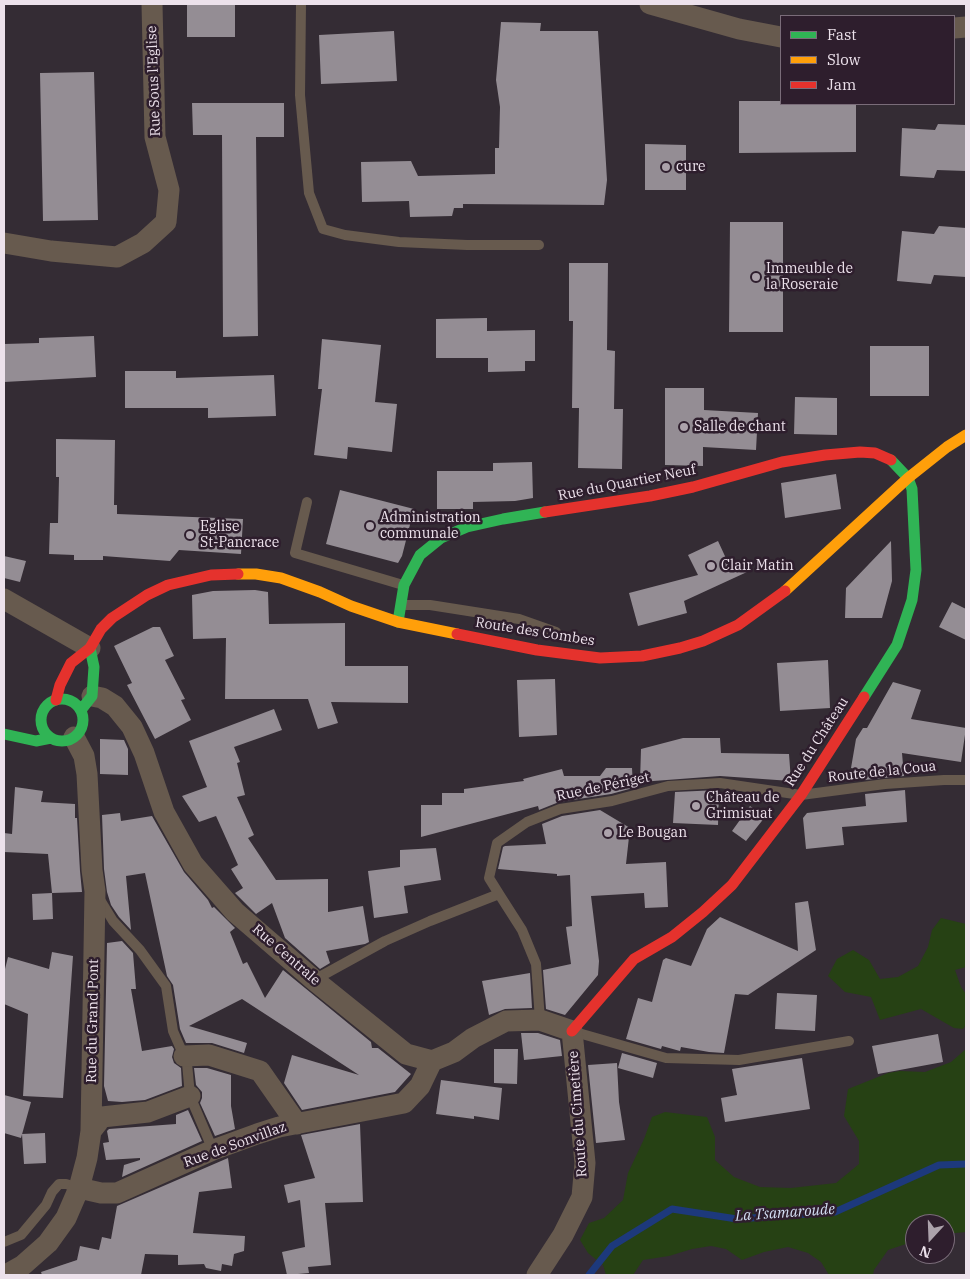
<!DOCTYPE html>
<meta charset="utf-8">
<style>
body{margin:0}
#map{position:relative;width:970px;height:1279px;overflow:hidden;background:#342c34;font-family:"IBM Plex Serif",serif}
canvas{display:block}
.frame{position:absolute;inset:0;border:5px solid #ece1eb;pointer-events:none}
.legend{position:absolute;left:780px;top:15px;width:175px;height:90px;box-sizing:border-box;background:#2e1e2d;border:1px solid #7a6c79;margin:0;padding:6px 9px;list-style:none;font-size:15px;color:#ece1eb}
.legend li{display:flex;align-items:center;gap:10px;height:25px}
.legend b{width:25px;border:1px solid #7a6c79}
.north{position:absolute;left:905px;top:1214px;width:50px;height:50px;box-sizing:border-box;background:#2e1e2d;border:1px solid #7a6c79;border-radius:50%;rotate:200deg;font-size:14px;font-weight:700;line-height:20px;text-align:center;color:#ece1eb}
.north::after{content:'';display:block;margin:auto;width:18px;height:22px;background:#aca2ab;clip-path:polygon(50% 0,100% 100%,50% 72%,0 100%)}
</style>
<div id="map">
<canvas width="970" height="1279"></canvas>
<div class="frame"></div>
<ul class="legend">
<li><b style="height:6px;background:#30b455"></b>Fast</li>
<li><b style="height:6px;background:#ff9f0a"></b>Slow</li>
<li><b style="height:6px;background:#e5322d"></b>Jam</li>
</ul>
<div class="north">N</div>
</div>
<script>
const g = document.querySelector('canvas').getContext('2d');
g.lineJoin = 'round';
function fillPath(path, color) { g.fillStyle = color; g.fill(path, 'evenodd'); }
const shape = rows => new Path2D(rows.map(r => 'M' + r).join(''));
function trace(path, color, width, dash) { g.strokeStyle = color; g.lineWidth = width; g.lineCap = dash ? 'butt' : 'round'; g.setLineDash(dash || []); g.stroke(path); }
function drawText(font, color, halo, rows, align = 'center') {
  g.font = font + ' "IBM Plex Serif",serif'; g.lineWidth = 5; g.setLineDash([]); g.textBaseline = 'middle'; g.strokeStyle = halo; g.fillStyle = color; for (const [text, x, y, turn = 0] of rows) {
    g.save(); g.translate(x, y); g.rotate((+turn || 0) * Math.PI / 180); g.textAlign = isNaN(turn) ? turn : align; if (halo) g.strokeText(text, 0, 0); g.fillText(text, 0, 0); g.restore();
  }
}
const green = shape([
 [941,918,966,924,966,967,955,970,961,987,966,994,966,1025,963,1029,954,1028,921,1009,880,1020,871,997,845,992,828,976,837,959,853,950,869,960,880,979,898,977,918,966,928,947,932,930],
 [966,1049,966,1232,945,1234,945,1224,915,1224,915,1241,888,1250,874,1270,873,1275,829,1275,821,1262,808,1253,788,1247,764,1252,742,1260,726,1249,711,1246,692,1249,669,1256,643,1260,633,1275,606,1275,603,1265,588,1253,580,1240,589,1223,604,1218,623,1200,628,1173,644,1139,652,1117,665,1112,707,1117,715,1137,715,1160,734,1177,760,1187,791,1188,836,1183,859,1164,859,1141,844,1116,848,1089,888,1073,900,1071,925,1072,951,1062]
]);
const stream = shape([
 [589,1275,612,1246,672,1209,737,1219,835,1212,939,1165,966,1164]
]);
const building = shape([
 [187,4,235,4,235,37,187,37],
 [501,22,541,23,540,31,598,31,607,180,604,205,463,204,463,208,454,208,452,216,410,217,409,201,362,202,361,162,411,161,418,176,495,174,495,148,499,148,500,107,496,80],
 [394,31,397,81,321,84,319,35],
 [94,72,98,220,43,221,40,73],
 [739,101,781,101,781,104,856,104,856,152,739,153],
 [192,103,284,103,284,137,256,137,258,336,223,337,222,135,193,135],
 [938,124,966,125,966,171,937,170,934,178,900,176,902,128,935,130],
 [645,144,686,145,686,190,645,190],
 [730,222,783,222,783,332,729,332],
 [939,226,966,228,966,277,934,275,931,284,897,281,902,231,934,234],
 [569,263,608,263,607,350,615,351,614,409,623,409,622,469,578,468,579,408,572,408,573,321,569,321],
 [487,318,487,331,535,330,535,361,525,361,525,371,488,372,488,358,436,358,436,319],
 [94,336,96,377,4,382,4,344,39,343,39,338],
 [322,339,381,345,375,402,397,404,392,452,348,447,347,459,314,455,322,389,318,389],
 [870,346,929,346,929,396,870,396],
 [125,371,176,371,176,378,274,375,276,416,208,418,208,408,125,408],
 [665,388,704,388,704,410,758,413,756,450,703,447,703,466,665,465],
 [795,397,837,398,837,435,794,434],
 [56,439,115,440,114,505,117,505,117,514,243,519,241,554,179,550,170,561,103,556,103,560,74,560,74,555,49,554,50,523,58,523,59,477,56,477],
 [532,462,533,498,515,501,473,502,473,509,437,509,437,471,493,471,493,463],
 [836,474,841,509,785,518,781,483],
 [340,490,414,509,402,556,398,563,326,544],
 [718,541,730,567,744,564,747,572,684,601,687,613,638,626,629,593,698,575,688,555],
 [891,541,892,581,882,618,845,618,846,588],
 [4,556,26,561,20,582,4,578],
 [255,590,268,592,269,624,345,623,345,666,408,666,408,703,331,702,338,723,318,729,308,699,225,699,226,638,193,639,192,595,213,591],
 [952,602,966,609,966,640,939,627],
 [153,627,160,627,174,656,165,660,185,699,181,700,191,720,155,739,127,685,132,683,114,646],
 [828,660,830,708,780,711,777,663],
 [555,679,557,735,519,737,517,680],
 [893,682,921,690,911,719,966,728,961,762,902,753,904,776,864,780,863,770,851,768,856,739,863,728,867,728],
 [274,709,282,730,234,747,240,762,237,763,245,795,237,797,254,835,248,838,276,880,328,879,328,912,363,906,369,942,365,944,326,951,330,963,320,969,285,938,272,903,256,914,235,893,243,888,231,869,238,865,216,816,199,822,182,796,207,787,189,741],
 [683,738,720,738,721,753,789,754,791,781,720,776,640,782,641,749],
 [100,739,124,740,128,749,128,775,100,774],
 [606,768,632,768,633,788,611,794,559,802,539,810,538,806,421,837,421,805,442,805,442,793,464,793,464,789,524,781,523,779,562,769,564,776,600,776],
 [15,787,43,791,41,802,75,804,75,818,77,818,80,871,82,892,52,893,48,854,4,852,4,833,12,834],
 [719,790,718,825,673,823,675,792],
 [905,790,907,822,842,827,844,845,806,849,803,818,807,813,866,806,865,794],
 [750,806,765,817,746,841,732,831],
 [600,810,630,828,626,864,666,862,668,907,645,908,644,893,591,896,599,961,598,975,565,1015,546,1009,543,970,571,964,566,927,572,926,570,875,557,876,557,874,498,869,503,847,505,846,546,844,542,824,562,816],
 [120,813,121,821,152,816,184,872,208,900,212,908,214,907,235,928,230,932,243,964,247,962,265,998,283,970,371,1042,372,1048,378,1048,411,1074,395,1092,302,1110,284,1083,292,1055,359,1075,242,999,189,1026,247,1043,244,1053,212,1043,186,1043,180,1029,173,985,167,976,145,873,126,876,131,930,119,917,111,905,107,892,104,869,102,815],
 [436,848,441,880,404,886,408,913,374,918,368,871,400,867,400,850],
 [52,893,53,919,33,920,32,894],
 [808,901,816,950,748,995,735,994,724,1053,709,1052,681,1047,680,1051,662,1046,661,1049,626,1039,638,998,652,1002,663,960,666,958,691,966,707,929,720,917,798,951,795,903],
 [122,941,133,953,136,989,131,989,142,1051,172,1046,174,1049,172,1057,174,1063,181,1068,182,1086,145,1100,122,1102,108,1101,104,1086,107,943],
 [52,952,73,956,63,1098,23,1096,28,1014,4,1004,4,973,8,957,49,969],
 [530,973,532,1008,505,1009,489,1015,482,981],
 [777,993,817,995,815,1031,775,1029],
 [521,1033,538,1033,560,1040,562,1056,524,1060],
 [938,1034,943,1062,878,1074,872,1046],
 [494,1049,518,1049,517,1084,494,1083],
 [622,1053,657,1063,653,1078,618,1068],
 [802,1058,810,1109,725,1122,721,1098,737,1095,732,1069],
 [617,1063,619,1102,625,1140,596,1143,588,1065],
 [194,1068,207,1068,231,1075,231,1106,235,1129,215,1136,200,1103,202,1098,202,1092,196,1085],
 [441,1080,502,1088,499,1120,474,1116,474,1119,436,1114],
 [4,1095,31,1102,21,1138,4,1133],
 [188,1110,202,1141,122,1177,124,1165,140,1160,140,1158,106,1160,103,1143,109,1142,107,1131,109,1129,176,1124,176,1115],
 [360,1124,363,1202,325,1203,331,1265,308,1267,309,1273,287,1275,282,1252,305,1247,300,1200,288,1203,284,1185,315,1178,301,1135],
 [45,1133,46,1163,24,1164,22,1134],
 [228,1158,232,1188,199,1192,193,1233,245,1236,244,1251,234,1254,232,1266,222,1264,221,1271,206,1268,204,1264,178,1265,178,1255,145,1254,141,1275,42,1275,41,1272,77,1260,80,1246,99,1250,102,1237,111,1239,117,1206]
]);
const lane = shape([
 [301,4,300,95,309,193,323,229,345,235,399,242,467,245,539,245],
 [307,502,295,553,403,585],
 [403,605,430,605,519,619,556,632],
 [499,894,522,930,536,964,540,1020],
 [99,898,113,921,140,950,166,986,173,1031,187,1063,190,1096,213,1150],
 [314,980,385,941,430,921,499,894,489,878,497,843,527,822,560,809,612,801,668,786,720,783,801,795,885,784,944,780,966,780],
 [575,1032,666,1058,739,1060,849,1041],
 [4,1242,21,1235,46,1205,52,1192,59,1184,66,1184,79,1188]
]);
const street = shape([
 [650,4,739,29,781,37],
 [954,28,966,27],
 [4,243,51,251,117,257,143,243,166,222,169,190,155,137,152,4],
 [4,599,90,648],
 [92,696,102,698,115,706,132,727,144,753,164,812,193,864,235,912,314,980,406,1054,432,1061,454,1052,473,1038,506,1021,540,1020,572,1031,585,1163,582,1197,563,1235,537,1275],
 [184,1056,209,1055,260,1071,297,1124],
 [91,1131,102,1117,148,1112,190,1096],
 [79,1188,101,1193,117,1193,213,1150,257,1134,279,1127,404,1103,420,1086,432,1061],
 [6,1275,22,1266,48,1243,66,1218,79,1188,87,1158,91,1131,95,891,92,870,87,774,84,756,74,737]
]);
const fast = shape([
 [398,622,404,585,420,555,441,538,467,527,503,519,545,512],
 [864,697,897,645,912,600,916,570,912,489,908,478,891,460],
 '41 720a21 21 0 1 1 42 0a21 21 0 1 1-42 0Z',
 [81,710,92,696,94,667,90,648],
 [4,734,36,741,51,738]
]);
const slow = shape([
 [238,574,256,574,281,578,320,592,351,606,398,622,457,634],
 [785,591,908,478,947,447,966,435]
]);
const jam = shape([
 [545,512,650,496,693,487,782,462,825,455,860,452,875,453,891,460],
 [457,634,537,650,600,658,642,656,680,648,703,641,738,625,785,591],
 [56,700,60,685,71,663,90,648,101,629,112,618,147,595,168,585,211,575,238,574],
 [572,1031,634,959,672,937,703,912,732,885,801,795,864,697]
]);
const markers = [
 [666,167,5,"#aca2ab"],
 [756,277,5,"#aca2ab"],
 [684,427,5,"#aca2ab"],
 [370,526,5,"#aca2ab"],
 [190,535,5,"#aca2ab"],
 [711,566,5,"#aca2ab"],
 [696,806,5,"#aca2ab"],
 [608,833,5,"#aca2ab"]
];
const streetNames = [
 ["Rue Sous l'Eglise",154,81,-92],
 ["Rue du Quartier Neuf",627,483,-11],
 ["Route des Combes",535,632,9],
 ["Rue du Château",817,742,-57],
 ["Route de la Coua",882,772,-6],
 ["Rue de Périget",603,787,-12],
 ["Rue Centrale",286,955,41],
 ["Rue du Grand Pont",93,1021,-89],
 ["Route du Cimetière",578,1114,-94],
 ["Rue de Sonvillaz",235,1145,-20]
];
const poiNames = [
 ["cure",676,167],
 ["Immeuble de",766,269],
 ["la Roseraie",766,285],
 ["Salle de chant",694,427],
 ["Administration",380,518],
 ["communale",380,534],
 ["Eglise",200,527],
 ["St-Pancrace",200,543],
 ["Clair Matin",721,566],
 ["Château de",706,798],
 ["Grimisuat",706,814],
 ["Le Bougan",618,833]
];
const waterNames = [
 ["La Tsamaroude",785,1213,-4]
];
fillPath(green, '#264114');
trace(stream, '#1d397c', 7);
fillPath(building, '#948d94');
trace(lane, '#675a4e', 10);
trace(street, '#675a4e', 21);
trace(fast, '#30b455', 11);
trace(slow, '#ff9f0a', 11);
trace(jam, '#e5322d', 11);
for (const [x, y, r, color] of markers) { const dot = new Path2D(); dot.arc(x, y, r, 0, 2 * Math.PI); g.fillStyle = color; g.fill(dot); trace(dot, '#2e1e2d', 2); }
drawText('14px', '#ece1eb', '#2e1e2d', streetNames);
drawText('14px', '#ece1eb', '#2e1e2d', poiNames, 'left');
drawText('italic 15px', '#d4dff4', '#2e1e2d', waterNames);
</script>
